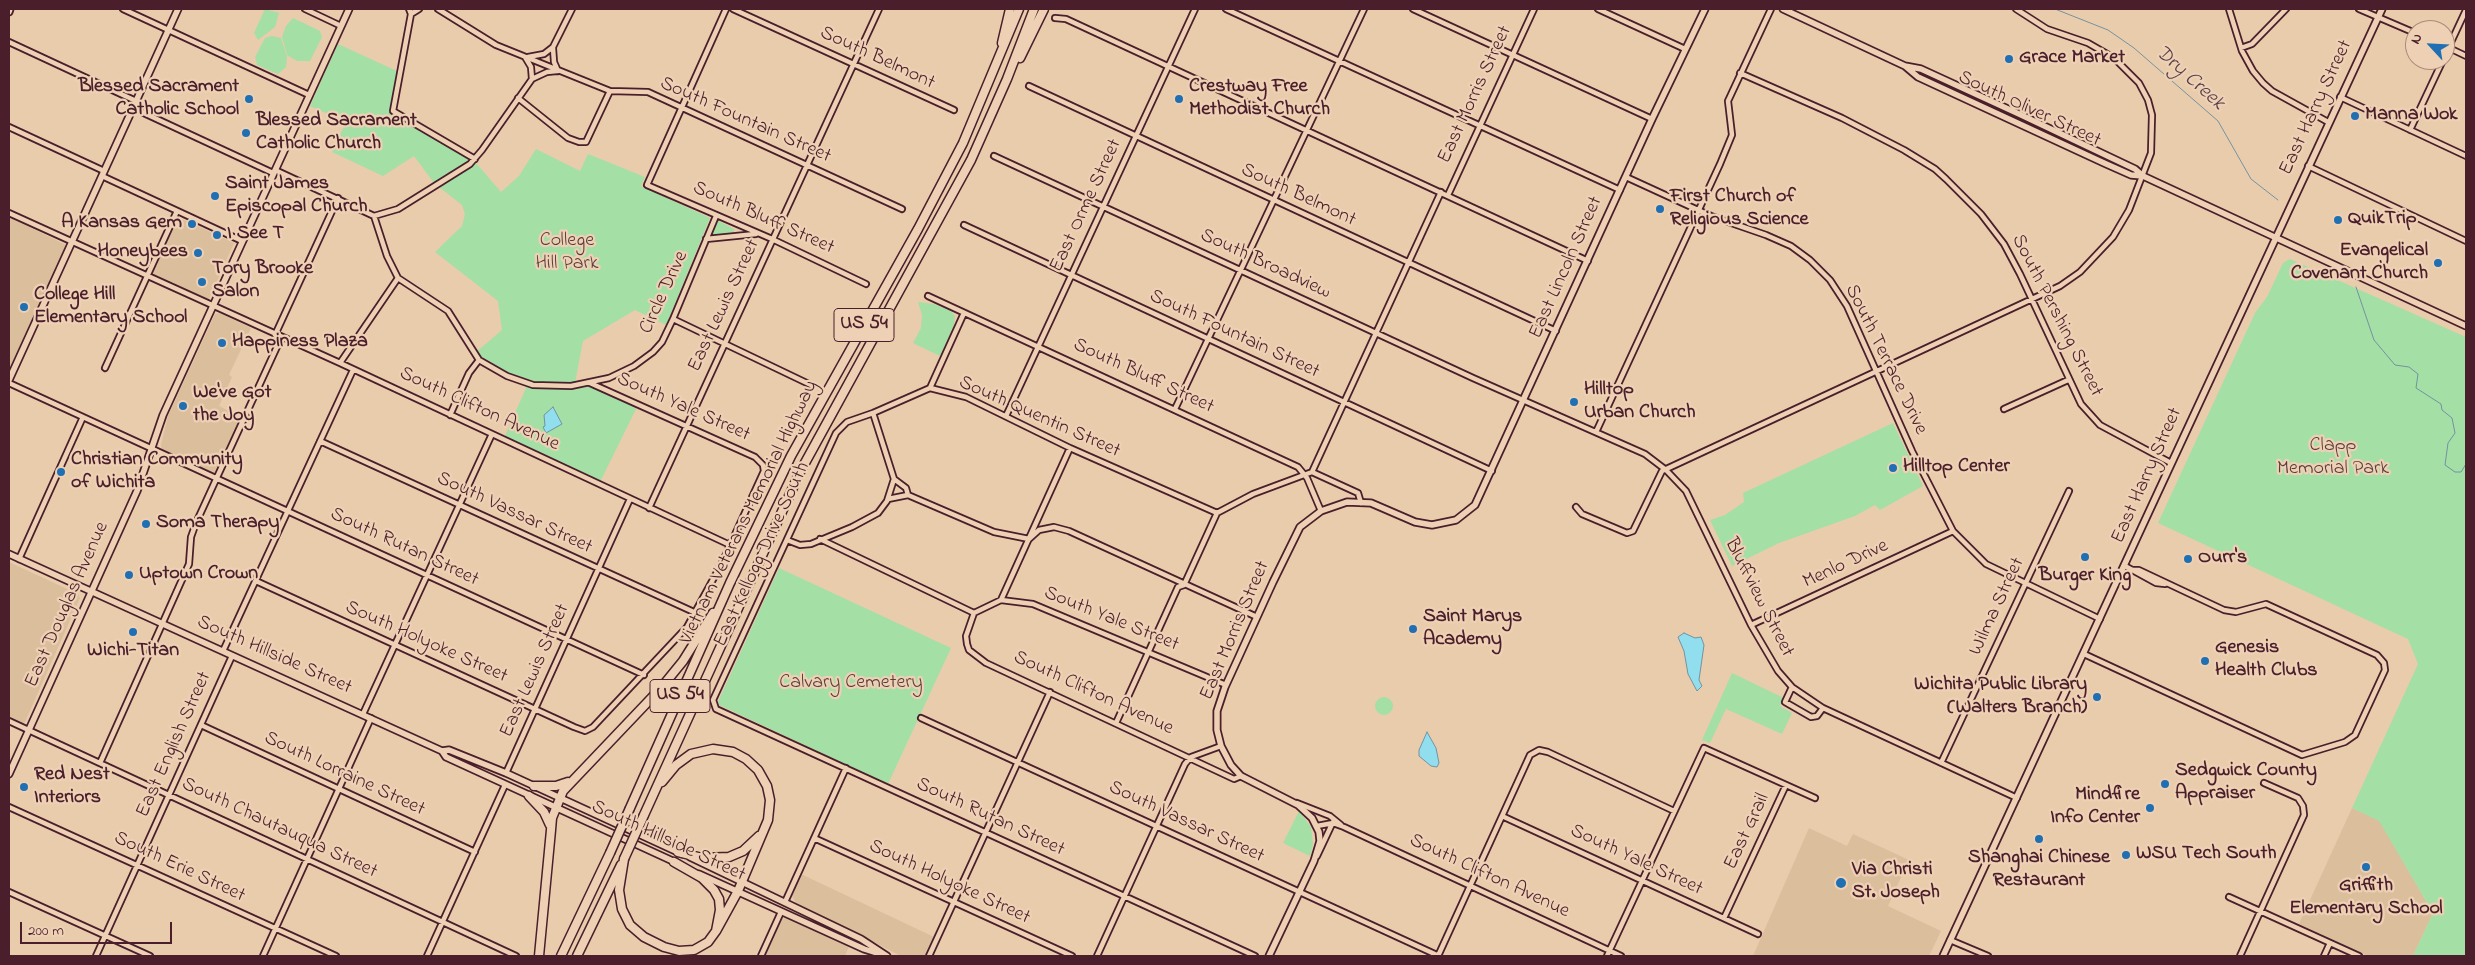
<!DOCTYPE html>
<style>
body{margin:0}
#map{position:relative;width:2475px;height:965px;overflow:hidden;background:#e9ccac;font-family:"Indie Flower",sans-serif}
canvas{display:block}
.frame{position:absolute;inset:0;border:10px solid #4a1f2b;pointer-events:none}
.north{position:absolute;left:2405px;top:20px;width:50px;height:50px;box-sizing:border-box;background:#eed1b4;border:1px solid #ac8a7d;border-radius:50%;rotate:295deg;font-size:14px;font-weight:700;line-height:20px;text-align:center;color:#4a1f2b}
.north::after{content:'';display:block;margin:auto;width:18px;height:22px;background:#1f6fb2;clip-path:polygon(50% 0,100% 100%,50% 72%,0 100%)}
.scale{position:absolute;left:20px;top:922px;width:152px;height:22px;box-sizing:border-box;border:2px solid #4a1f2b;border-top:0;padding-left:6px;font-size:15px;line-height:18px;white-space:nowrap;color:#4a1f2b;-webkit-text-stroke:4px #eed1b4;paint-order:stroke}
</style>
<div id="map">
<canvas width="2475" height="965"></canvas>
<div class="frame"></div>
<div class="north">N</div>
<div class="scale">200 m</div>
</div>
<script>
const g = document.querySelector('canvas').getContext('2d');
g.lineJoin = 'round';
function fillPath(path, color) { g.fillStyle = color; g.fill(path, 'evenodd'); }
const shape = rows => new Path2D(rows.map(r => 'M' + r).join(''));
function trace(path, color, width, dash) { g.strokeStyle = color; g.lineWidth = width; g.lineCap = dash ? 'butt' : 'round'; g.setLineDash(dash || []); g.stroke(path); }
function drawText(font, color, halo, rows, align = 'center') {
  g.font = font + ' "Indie Flower",sans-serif'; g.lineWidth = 4.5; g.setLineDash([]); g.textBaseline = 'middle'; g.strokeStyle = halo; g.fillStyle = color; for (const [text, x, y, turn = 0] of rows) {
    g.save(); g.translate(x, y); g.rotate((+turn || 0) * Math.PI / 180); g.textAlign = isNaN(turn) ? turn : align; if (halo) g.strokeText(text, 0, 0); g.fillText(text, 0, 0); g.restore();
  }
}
const built = shape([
 [9,217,66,245,9,369],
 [178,217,234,243,208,301,151,274],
 [219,313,251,328,229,375,232,377,219,406,241,417,214,473,162,450,161,445,168,416,215,314],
 [9,562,78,594,80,598,25,722,21,724,9,719],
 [2352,808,2379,820,2433,913,2413,956,2368,956,2299,924],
 [1809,828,1847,846,1853,834,1909,860,1888,906,1941,931,1929,956,1753,956],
 [801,874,934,937,925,956,901,956,796,903,792,896],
 [786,917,849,946,845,956,764,956,779,921]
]);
const green = shape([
 [265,9,279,13,275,27,258,40,254,33],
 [293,18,320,31,322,37,310,61,297,61,287,55,282,37,286,26],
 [272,36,281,38,287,57,286,67,278,74,257,65,255,57,265,38],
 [338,44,397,71,390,114,476,163,501,192,519,176,536,149,580,171,588,154,645,177,641,186,710,218,666,325,635,310,583,341,575,383,591,386,637,407,600,482,504,438,526,388,525,381,488,363,476,352,502,330,498,301,435,252,462,226,465,214,462,205,434,183,414,156,383,176,332,152,346,122,310,106],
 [717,220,734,229,734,232,710,236],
 [2290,259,2466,337,2466,956,2413,956,2433,913,2379,821,2352,808,2418,664,2408,639,2158,523,2255,313,2267,297,2283,263],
 [918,302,934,304,951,311,955,316,954,325,940,356,913,343,921,328,922,315],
 [1893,423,1923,486,1880,510,1875,505,1855,516,1779,543,1732,566,1710,520,1725,515,1744,502,1743,493],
 [779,568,951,648,888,784,717,704],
 [1732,673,1784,698,1780,706,1792,713,1782,734,1726,709,1710,743,1702,740],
 '1375 706a9 9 0 1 1 18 0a9 9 0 1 1-18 0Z',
 [1299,811,1311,827,1313,844,1310,856,1283,843]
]);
const water = shape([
 [553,407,562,424,546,433,543,427,545,426,544,415,553,407],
 [1684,633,1695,638,1701,637,1704,645,1699,680,1702,686,1697,691,1688,674,1684,651,1678,637,1684,633],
 [1427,732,1436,748,1439,763,1437,767,1431,766,1419,756,1419,750,1427,732]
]);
const stream = shape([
 [2055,9,2108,30,2134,48,2218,121,2251,179,2278,200],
 [2356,287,2374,340,2395,365,2409,367,2418,374,2416,388,2441,404,2442,410,2452,418,2455,433,2448,443,2445,465,2455,472,2461,472,2466,464],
 [2466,726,2466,734]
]);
const street = shape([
 [123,9,309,95],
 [305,9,341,26],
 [409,9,411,14,393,111,475,159],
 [438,9,496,45,610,91,648,92,902,209],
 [726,9,647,185,772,239,866,284],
 [733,9,954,110],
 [1226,9,1620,190],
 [1413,9,1652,119],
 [1598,9,1685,49],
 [2229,9,2242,51,2253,71,2263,83,2272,91,2328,122],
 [2359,9,2415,33],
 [411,14,419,9],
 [1055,18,1066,19,1588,261],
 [9,42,136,101],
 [2445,46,2466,56],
 [553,48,554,62,558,71],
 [2241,48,2252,44,2286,9],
 [2445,55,2466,10],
 [525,57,531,67,532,79],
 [528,57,544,54,553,47,572,9],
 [1740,73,1842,118,1904,150,1935,169,1946,179,1981,214,2004,244,2020,274,2081,404,2100,425,2171,463],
 [1029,86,1556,331],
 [2340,97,2466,156],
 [518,98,568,138,579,142,586,142,610,91],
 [133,108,273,173],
 [9,127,104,171],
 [2410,130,2443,60],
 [994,156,1473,378,1645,454,1666,470,1686,491,1751,625,1778,671,1792,687,1823,708,2017,798],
 [2308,166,2466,241],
 [275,170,374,216,387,256,398,278,448,311,479,360,507,376,533,385,571,386,609,378,634,366,653,352,662,342,673,319,716,216],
 [102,176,242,241],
 [1626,177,1711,216,1766,235,1791,246,1810,260,1830,280,1847,306,1912,451,1953,531,1986,564,2100,619],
 [1448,195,1534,9],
 [9,213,340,363,730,545],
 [374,216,398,209,470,164,482,150,532,79,547,72,557,71],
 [964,225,1492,471],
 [706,239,756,234],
 [928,296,1298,467,1307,478,1321,511],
 [673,319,811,385],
 [275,335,338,198],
 [340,363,398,278],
 [105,368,177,211],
 [9,383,644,675],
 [930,388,964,313],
 [1175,409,1364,9],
 [2004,409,2068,380],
 [450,415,469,373,479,360],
 [1006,416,1195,9],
 [1596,432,1720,164,1732,135,1728,101,1771,9],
 [320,441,696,613],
 [1312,472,1441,192],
 [1312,472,1358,493,1361,503],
 [908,495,994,532,1029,539,1039,530,1054,527,1069,531,1257,617],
 [888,499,908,495,906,488,894,479],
 [1576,507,1582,514,1627,533,1633,531,1662,471,2060,286,2080,272,2113,237,2129,210,2151,153,2152,115,2148,100,2139,83,2114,58,2088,43,2047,29,2016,9],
 [649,508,879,9],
 [1217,513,1070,448,966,397,930,388,873,413,847,422,836,433,713,700,716,709,1255,956],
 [820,539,974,613,1001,600,1033,604,1226,685],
 [787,540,800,545,811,544,852,527,878,513,887,501,894,479,873,413],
 [19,559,83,417],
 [2125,566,2156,583,2165,584],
 [256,581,574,727,585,731,593,727,687,627,722,563,764,471,763,465,755,457,590,383],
 [1001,600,1070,448],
 [974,613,966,636,967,644,969,650,986,663,1234,779,1241,776],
 [1751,625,1953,531],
 [223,651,353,370],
 [2084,654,2302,755,2345,742,2355,735,2385,670,2384,663,2377,655,2266,604,2236,612,2224,610,2139,570,2133,570],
 [1792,687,1785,702,1811,717,1817,716,1823,708],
 [363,714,492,434],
 [921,718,1439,956],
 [9,721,516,956],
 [1116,723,1178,587,1184,585,1217,513,1253,494,1312,472],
 [201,725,475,852],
 [100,763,189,564,191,537,196,523,281,338],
 [1941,763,2069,491],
 [506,773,630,499],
 [1297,803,1330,816,1341,825],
 [9,807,336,956],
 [1502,816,1758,934],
 [1317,826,1333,823,1344,827,1621,956],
 [814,838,1072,956],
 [1317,856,1333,822],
 [9,892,150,956],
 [2229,897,2359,956],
 [785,902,846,768],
 [1724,918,1786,785],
 [1950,940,1988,956],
 [96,956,232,656],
 [263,956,371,718],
 [427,956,505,785],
 [761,956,781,912],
 [929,956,1050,692],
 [1097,956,1185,764,1191,757,1221,746],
 [1438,956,1530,755,1539,750,1548,752,1674,811],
 [1607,956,1704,748,1815,798],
 [2240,956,2304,815,2303,806,2298,798,2264,783],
 [2324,956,2330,943]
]);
const secondary = shape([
 [1783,9,1905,66,1918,77,2104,163,2131,175,2143,176],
 [9,12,10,9],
 [1905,66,1921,69,2019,114,2135,169,2143,176,2466,326],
 [9,380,178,9],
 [9,554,442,751,449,750,506,773,682,854],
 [442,751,446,757,677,863],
 [9,774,137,491,163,415,349,9],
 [690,857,861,939,887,956],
 [699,874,864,949,880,954],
 [1269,956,1314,861,1320,841,1319,832,1312,818,1298,805,1241,776,1231,765,1221,746,1217,730,1217,711,1225,687,1273,582,1300,527,1321,511,1347,502,1371,503,1415,522,1432,525,1456,520,1475,505,1652,119,1705,9],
 [1943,956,2382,9]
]);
const highway = shape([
 [1002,43,1010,9],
 [1020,58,1044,9],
 [662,782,676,765,691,754,713,749,733,752,746,759,758,770,767,786,770,800,768,820,738,891,716,931],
 [534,786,556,786,568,782],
 [529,796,544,812,550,825],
 [630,808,730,583,791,456,918,229,963,143,1019,9],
 [644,815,800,472,971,160,1007,79,1034,9],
 [678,852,702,858,729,857,743,851,759,836],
 [624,859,619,890,622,909,630,925,644,937,664,947,679,951,694,950,708,942,716,931,720,910,719,899,714,890,702,878,674,862],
 [539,956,551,830,552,818,563,791,661,688,683,661,713,613],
 [561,956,610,853],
 [577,956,621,865]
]);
const highwayBridge = shape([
 [610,853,630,808],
 [624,859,644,815]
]);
const markers = [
 [2009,59,5,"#1f6fb2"],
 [249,99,5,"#1f6fb2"],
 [1179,99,5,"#1f6fb2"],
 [2355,116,5,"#1f6fb2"],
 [246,133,5,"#1f6fb2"],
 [215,196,5,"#1f6fb2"],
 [1660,209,5,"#1f6fb2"],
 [2338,220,5,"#1f6fb2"],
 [192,224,5,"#1f6fb2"],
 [217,235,5,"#1f6fb2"],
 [198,253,5,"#1f6fb2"],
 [2438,263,5,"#1f6fb2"],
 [202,282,5,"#1f6fb2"],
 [24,307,5,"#1f6fb2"],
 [222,343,5,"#1f6fb2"],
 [1574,402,5,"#1f6fb2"],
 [183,406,5,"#1f6fb2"],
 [1893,468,5,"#1f6fb2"],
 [61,472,5,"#1f6fb2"],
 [146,524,5,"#1f6fb2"],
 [2085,557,5,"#1f6fb2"],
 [2188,559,5,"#1f6fb2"],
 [129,575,5,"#1f6fb2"],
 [1413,629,5,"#1f6fb2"],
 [133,632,5,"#1f6fb2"],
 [2205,661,5,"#1f6fb2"],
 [2097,697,5,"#1f6fb2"],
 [2165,784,5,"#1f6fb2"],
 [24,787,5,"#1f6fb2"],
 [2150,808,5,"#1f6fb2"],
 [2039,839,5,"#1f6fb2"],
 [2126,855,5,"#1f6fb2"],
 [2366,867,5,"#1f6fb2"],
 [1841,883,6,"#1f6fb2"]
];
const shields = [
 [864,325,60],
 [680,696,60]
];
const shieldNames = [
 ["US 54",864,325],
 ["US 54",680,696]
];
const streetNames = [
 ["South Belmont",877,59,25],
 ["East Morris Street",1476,95,-65],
 ["East Harry Street",2317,108,-65],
 ["South Oliver Street",2029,110,25],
 ["South Fountain Street",745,121,24],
 ["South Belmont",1298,196,25],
 ["East Orme Street",1087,206,-65],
 ["South Bluff Street",763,219,24],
 ["South Broadview",1265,265,25],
 ["East Lincoln Street",1567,268,-66],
 ["Circle Drive",665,293,-65],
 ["East Lewis Street",725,306,-65],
 ["South Pershing Street",2056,316,63],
 ["South Fountain Street",1234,335,25],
 ["South Terrace Drive",1885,360,64],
 ["South Bluff Street",1143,377,25],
 ["South Yale Street",683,408,24],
 ["South Clifton Avenue",479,410,25],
 ["South Quentin Street",1039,418,24],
 ["East Harry Street",2148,476,-66],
 ["Vietnam Veterans Memorial Highway",750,513,-64],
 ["South Vassar Street",514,514,25],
 ["South Rutan Street",404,548,25],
 ["East Kellogg Drive South",763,555,-65],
 ["Menlo Drive",1846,565,-25],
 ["Bluffview Street",1758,598,63],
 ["East Douglas Avenue",68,605,-66],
 ["Wilma Street",1998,607,-65],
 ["South Yale Street",1111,620,22],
 ["East Morris Street",1236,631,-67],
 ["South Holyoke Street",426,643,24],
 ["South Hillside Street",274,656,24],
 ["East Lewis Street",536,671,-66],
 ["South Clifton Avenue",1093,694,25],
 ["East English Street",175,745,-66],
 ["South Lorraine Street",344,775,25],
 ["South Rutan Street",990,818,25],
 ["South Vassar Street",1186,823,25],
 ["South Chautauqua Street",279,829,25],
 ["East Grail",1748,832,-65],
 ["South Hillside Street",668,842,25],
 ["South Yale Street",1636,861,25],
 ["South Erie Street",179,868,25],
 ["South Clifton Avenue",1489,877,25],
 ["South Holyoke Street",949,883,25]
];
const poiNames = [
 ["Grace Market",2019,59],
 ["Blessed Sacrament",239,88,"right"],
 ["Catholic School",239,111,"right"],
 ["Crestway Free",1189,88],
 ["Methodist Church",1189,111],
 ["Manna Wok",2365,116],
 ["Blessed Sacrament",256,122],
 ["Catholic Church",256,145],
 ["Saint James",225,185],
 ["Episcopal Church",225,208],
 ["First Church of",1670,198],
 ["Religious Science",1670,221],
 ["QuikTrip",2348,220],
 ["A Kansas Gem",182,224,"right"],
 ["I See T",227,235],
 ["Evangelical",2428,252,"right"],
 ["Covenant Church",2428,275,"right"],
 ["Honeybees",188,253,"right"],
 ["Tory Brooke",212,270],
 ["Salon",212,293],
 ["College Hill",34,296],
 ["Elementary School",34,319],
 ["Happiness Plaza",232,343],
 ["Hilltop",1584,391],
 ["Urban Church",1584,414],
 ["We've Got",193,394],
 ["the Joy",193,417],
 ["Christian Community",71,461],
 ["of Wichita",71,484],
 ["Hilltop Center",1903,468],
 ["Soma Therapy",156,524],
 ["Ourr's",2198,559],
 ["Uptown Crown",139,575],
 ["Burger King",2085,577,"center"],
 ["Saint Marys",1423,618],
 ["Academy",1423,641],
 ["Genesis",2215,649],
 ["Health Clubs",2215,672],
 ["Wichi-Titan",133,652,"center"],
 ["Wichita Public Library",2087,686,"right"],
 ["(Walters Branch)",2087,709,"right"],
 ["Sedgwick County",2175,772],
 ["Appraiser",2175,795],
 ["Red Nest",34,776],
 ["Interiors",34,799],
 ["Mindfire",2140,796,"right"],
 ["Info Center",2140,819,"right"],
 ["WSU Tech South",2136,855],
 ["Shanghai Chinese",2039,859,"center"],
 ["Restaurant",2039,882,"center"],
 ["Via Christi",1852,871],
 ["St. Joseph",1852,894],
 ["Griffith",2366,887,"center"],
 ["Elementary School",2366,910,"center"]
];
const parkNames = [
 ["College",567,242],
 ["Hill Park",567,265],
 ["Clapp",2333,447],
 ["Memorial Park",2333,470],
 ["Calvary Cemetery",851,684]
];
const waterNames = [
 ["Dry Creek",2189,79,42]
];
fillPath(built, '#dbbe9c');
fillPath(green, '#a4dfa5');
fillPath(water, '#90deee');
trace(water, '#7492a0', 1);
trace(stream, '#7492a0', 1);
trace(street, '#4a1f2b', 8);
trace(secondary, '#4a1f2b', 9);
trace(highway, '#4a1f2b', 11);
trace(street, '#eed1b4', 4.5);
trace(secondary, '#eed1b4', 5.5);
trace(highway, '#eed1b4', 8);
trace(highwayBridge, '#4a1f2b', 11, []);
trace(highwayBridge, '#eed1b4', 8);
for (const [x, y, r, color] of markers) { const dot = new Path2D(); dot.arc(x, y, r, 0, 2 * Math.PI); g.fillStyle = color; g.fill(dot); trace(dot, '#eed1b4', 2); }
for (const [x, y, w] of shields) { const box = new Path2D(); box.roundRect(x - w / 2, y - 16.5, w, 33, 4); g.fillStyle = '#eed1b4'; g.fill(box); trace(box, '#4a1f2b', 1); }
drawText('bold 19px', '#4a1f2b', null, shieldNames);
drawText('20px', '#4a1f2b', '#eed1b4', streetNames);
drawText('bold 20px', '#4a1f2b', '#eed1b4', poiNames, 'left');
drawText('20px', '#583c3d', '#eed1b4', parkNames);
drawText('italic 21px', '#543c48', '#eed1b4', waterNames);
</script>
